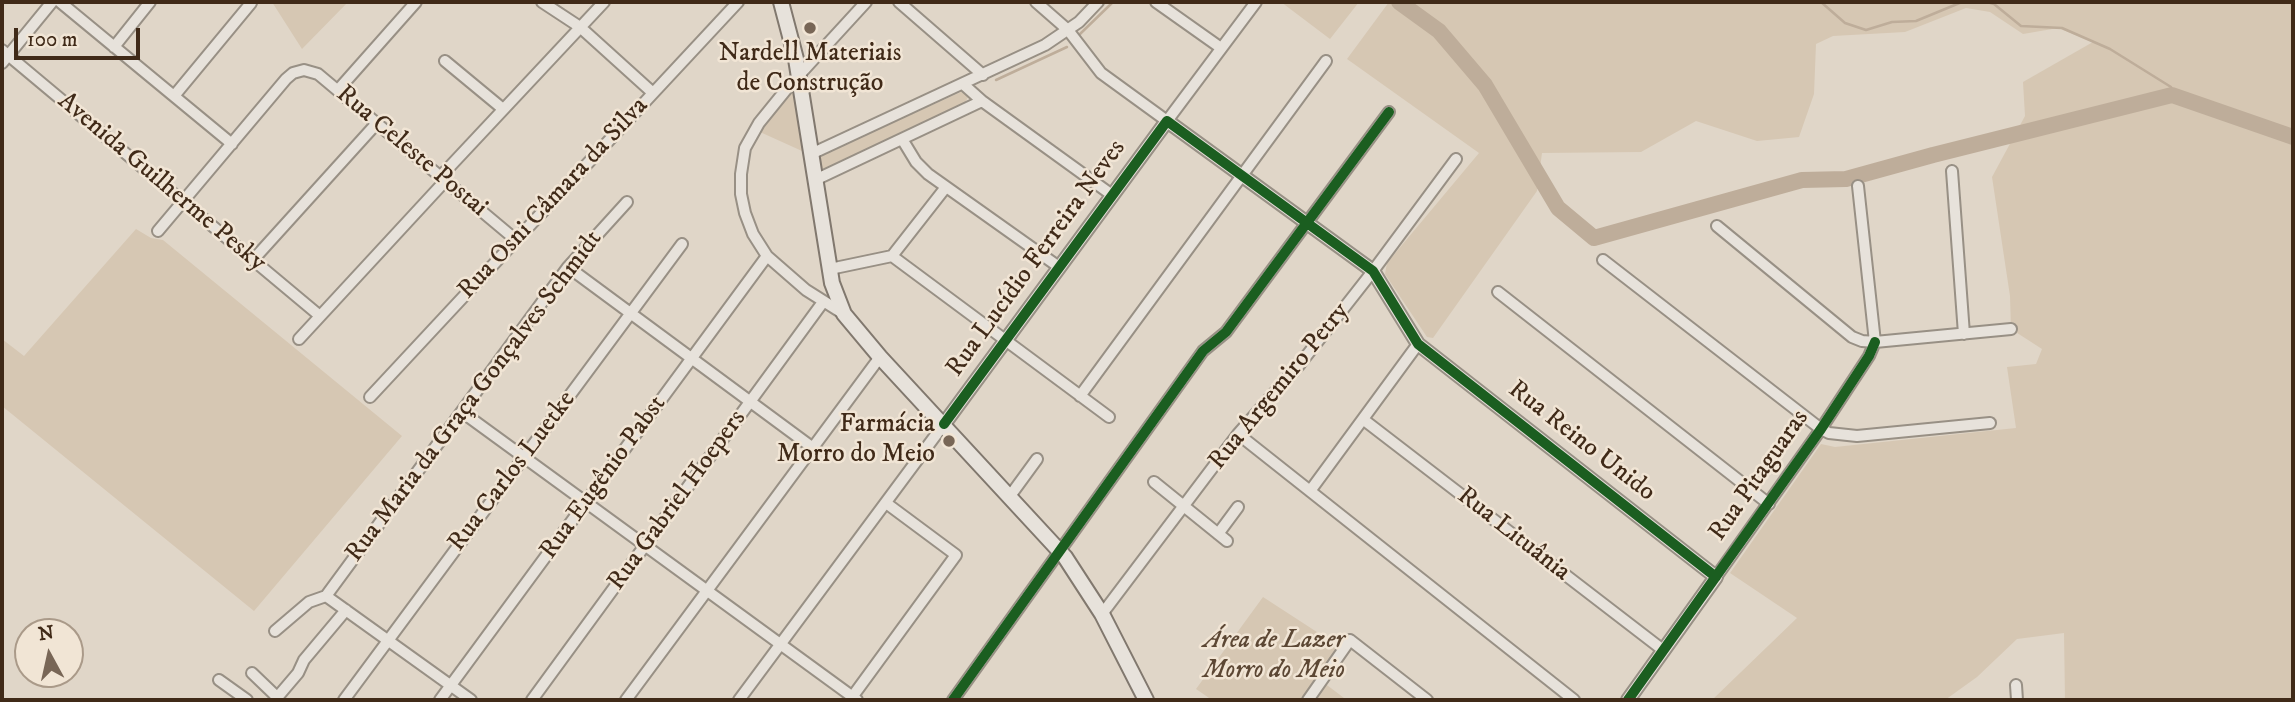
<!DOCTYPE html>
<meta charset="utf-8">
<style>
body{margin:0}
#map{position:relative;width:2295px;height:702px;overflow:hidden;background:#e0d6c8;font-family:"IM FELL DW Pica",serif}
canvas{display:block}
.frame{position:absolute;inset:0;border:4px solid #402a18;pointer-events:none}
.north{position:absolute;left:14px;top:618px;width:70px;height:70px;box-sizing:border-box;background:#f1e5d5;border:2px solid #aa9a89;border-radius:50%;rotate:352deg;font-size:19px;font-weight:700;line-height:28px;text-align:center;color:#402a18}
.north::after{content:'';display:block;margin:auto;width:24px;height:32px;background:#786656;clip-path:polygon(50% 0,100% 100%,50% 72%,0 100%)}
.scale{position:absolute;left:14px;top:28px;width:126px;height:32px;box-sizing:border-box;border:4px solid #402a18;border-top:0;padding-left:9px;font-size:21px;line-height:24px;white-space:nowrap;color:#402a18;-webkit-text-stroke:5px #f1e5d5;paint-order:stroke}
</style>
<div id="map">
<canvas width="2295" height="702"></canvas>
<div class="frame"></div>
<div class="north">N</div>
<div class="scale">100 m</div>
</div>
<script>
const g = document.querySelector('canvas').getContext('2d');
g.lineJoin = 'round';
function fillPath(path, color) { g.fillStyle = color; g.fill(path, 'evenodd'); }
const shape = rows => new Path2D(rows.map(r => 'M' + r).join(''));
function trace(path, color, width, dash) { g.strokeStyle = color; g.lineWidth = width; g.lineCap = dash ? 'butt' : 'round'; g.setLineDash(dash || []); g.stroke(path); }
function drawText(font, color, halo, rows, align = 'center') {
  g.font = font + ' "IM FELL DW Pica",serif'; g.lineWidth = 5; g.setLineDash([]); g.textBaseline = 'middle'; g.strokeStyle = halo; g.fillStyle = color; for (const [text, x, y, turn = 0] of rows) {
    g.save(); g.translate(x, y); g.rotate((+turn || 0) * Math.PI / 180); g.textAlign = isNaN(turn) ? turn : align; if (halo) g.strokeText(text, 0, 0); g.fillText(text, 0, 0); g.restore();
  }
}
const green = shape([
 [272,2,348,2,302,49],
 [1281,2,1359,2,1330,39],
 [1389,2,2293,2,2293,700,2065,700,2064,633,2017,639,1977,677,1945,700,1712,700,1797,618,1730,573,1821,444,1835,447,2016,428,2007,367,2036,364,2042,349,2011,329,2010,296,1992,177,2025,116,2023,82,2093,42,2058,28,2023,34,1990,12,1966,8,1905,32,1833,36,1816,44,1814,94,1799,137,1757,141,1696,121,1641,152,1542,153,1537,191,1433,338,1427,337,1385,274,1387,263,1479,153,1347,59],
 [793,90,802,151,760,132],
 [961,92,965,93,968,97,964,105,824,170,820,165,821,155],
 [136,229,151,238,163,240,402,436,254,611,2,406,2,339,24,356],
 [1263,597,1340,647,1319,679,1344,698,1342,700,1212,700,1196,689]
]);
const stream = shape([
 [1821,2,1845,23,1866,30,1892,22,1916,21,1962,2],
 [1987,2,1994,4,2021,26,2062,28,2110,49,2171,87,2172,95],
 [1080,34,1113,2],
 [996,80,1067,47]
]);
const river = shape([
 [1399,2,1439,31,1485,85,1558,208,1594,238,1802,180,1846,179,1933,155,2172,95,2293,137]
]);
const minor = shape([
 [60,2,232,144],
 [542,2,580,27,653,93],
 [899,2,983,75],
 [1036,2,1068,30,1101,73,1167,121,1256,2],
 [1156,2,1221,48],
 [114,47,150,2],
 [2,50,320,316],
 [445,61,503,109],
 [2,63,52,2],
 [963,84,982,101,1112,195],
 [338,90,416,2],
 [174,96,251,3],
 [902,139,916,162,928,174,1059,267],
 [811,154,1045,45,1079,22,1098,2],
 [1952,171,1964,334],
 [441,176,604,2],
 [815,180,982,101],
 [1858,186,1875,342],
 [1717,226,1852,337,1862,341,1875,342,2011,329],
 [158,231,286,79,293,73,304,70,318,74,516,240],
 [892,256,1109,417],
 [253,260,377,123],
 [1603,260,1821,429,1829,433,1857,436,1990,423],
 [568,267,813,448],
 [830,269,892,256,946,187],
 [1498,292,1769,504],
 [844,314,806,290,767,256,753,234,745,213,741,194,741,174,745,148,759,123,789,86,866,2],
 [299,339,446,180],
 [1080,396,1326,61],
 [370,397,738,2],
 [462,412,857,700],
 [1364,420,1663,650],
 [1238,434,1574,700],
 [1154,482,1227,541],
 [1310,491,1418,344],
 [1010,496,1037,459],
 [1218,534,1238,507],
 [1716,577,1821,429,1869,356,1875,342],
 [326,596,568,267,627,202],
 [326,596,471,700],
 [1102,614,1238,434,1300,364,1373,271,1456,159],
 [275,631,309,602,326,596],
 [252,673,277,697],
 [219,680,247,700],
 [2016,685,2017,700],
 [275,700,298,673,304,660,346,610],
 [344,700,682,244],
 [440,700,767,256],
 [532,700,823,302],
 [626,700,880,357],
 [739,700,944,424],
 [850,700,956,555,886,503],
 [953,700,1203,351,1226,332,1389,112],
 [1308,700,1350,640,1427,700]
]);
const tertiary = shape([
 [944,424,1167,121,1373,271,1418,344,1716,577,1628,700]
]);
const secondary = shape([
 [781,2,796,59,832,283,844,314,880,357,1065,557,1102,614,1146,700]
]);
const cycleway = shape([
 [944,424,1167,121,1373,271,1418,344,1716,577],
 [953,700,1203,351,1226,332,1389,112],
 [1628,700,1821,429,1869,356,1875,342]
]);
const markers = [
 [810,28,7,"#786656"],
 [949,441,7,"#786656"]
];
const poiNames = [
 ["Nardell Materiais",810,55],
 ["de Construção",810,85],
 ["Farmácia",935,426,"right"],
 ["Morro do Meio",935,456,"right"]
];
const streetNames = [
 ["Rua Celeste Postai",411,152,40],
 ["Avenida Guilherme Pesky",161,183,40],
 ["Rua Osni Câmara da Silva",554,199,-47],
 ["Rua Lucídio Ferreira Neves",1037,259,-54],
 ["Rua Argemiro Petry",1280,387,-51],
 ["Rua Maria da Graça Gonçalves Schmidt",475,397,-53],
 ["Rua Reino Unido",1581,442,38],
 ["Rua Carlos Luetke",513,472,-53],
 ["Rua Pitaguaras",1760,476,-55],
 ["Rua Eugênio Pabst",604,478,-54],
 ["Rua Gabriel Hoepers",678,501,-54],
 ["Rua Lituânia",1513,535,38]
];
const parkNames = [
 ["Área de Lazer",1274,642],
 ["Morro do Meio",1274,672]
];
fillPath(green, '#d6c7b3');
trace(stream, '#bead9a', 2.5);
trace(river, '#bead9a', 16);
trace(minor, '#989085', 14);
trace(tertiary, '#989085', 16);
trace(secondary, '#81786e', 18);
trace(minor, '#e7e2db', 10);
trace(tertiary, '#e7e2db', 12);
trace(secondary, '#e7e2db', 14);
trace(cycleway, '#1b5e20', 10);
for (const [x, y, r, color] of markers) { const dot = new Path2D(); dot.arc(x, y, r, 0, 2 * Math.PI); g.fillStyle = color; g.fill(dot); trace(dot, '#f1e5d5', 2.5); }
drawText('26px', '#402a18', '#f1e5d5', poiNames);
drawText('26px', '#402a18', '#f1e5d5', streetNames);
drawText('italic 26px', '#5c4734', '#f1e5d5', parkNames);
</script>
